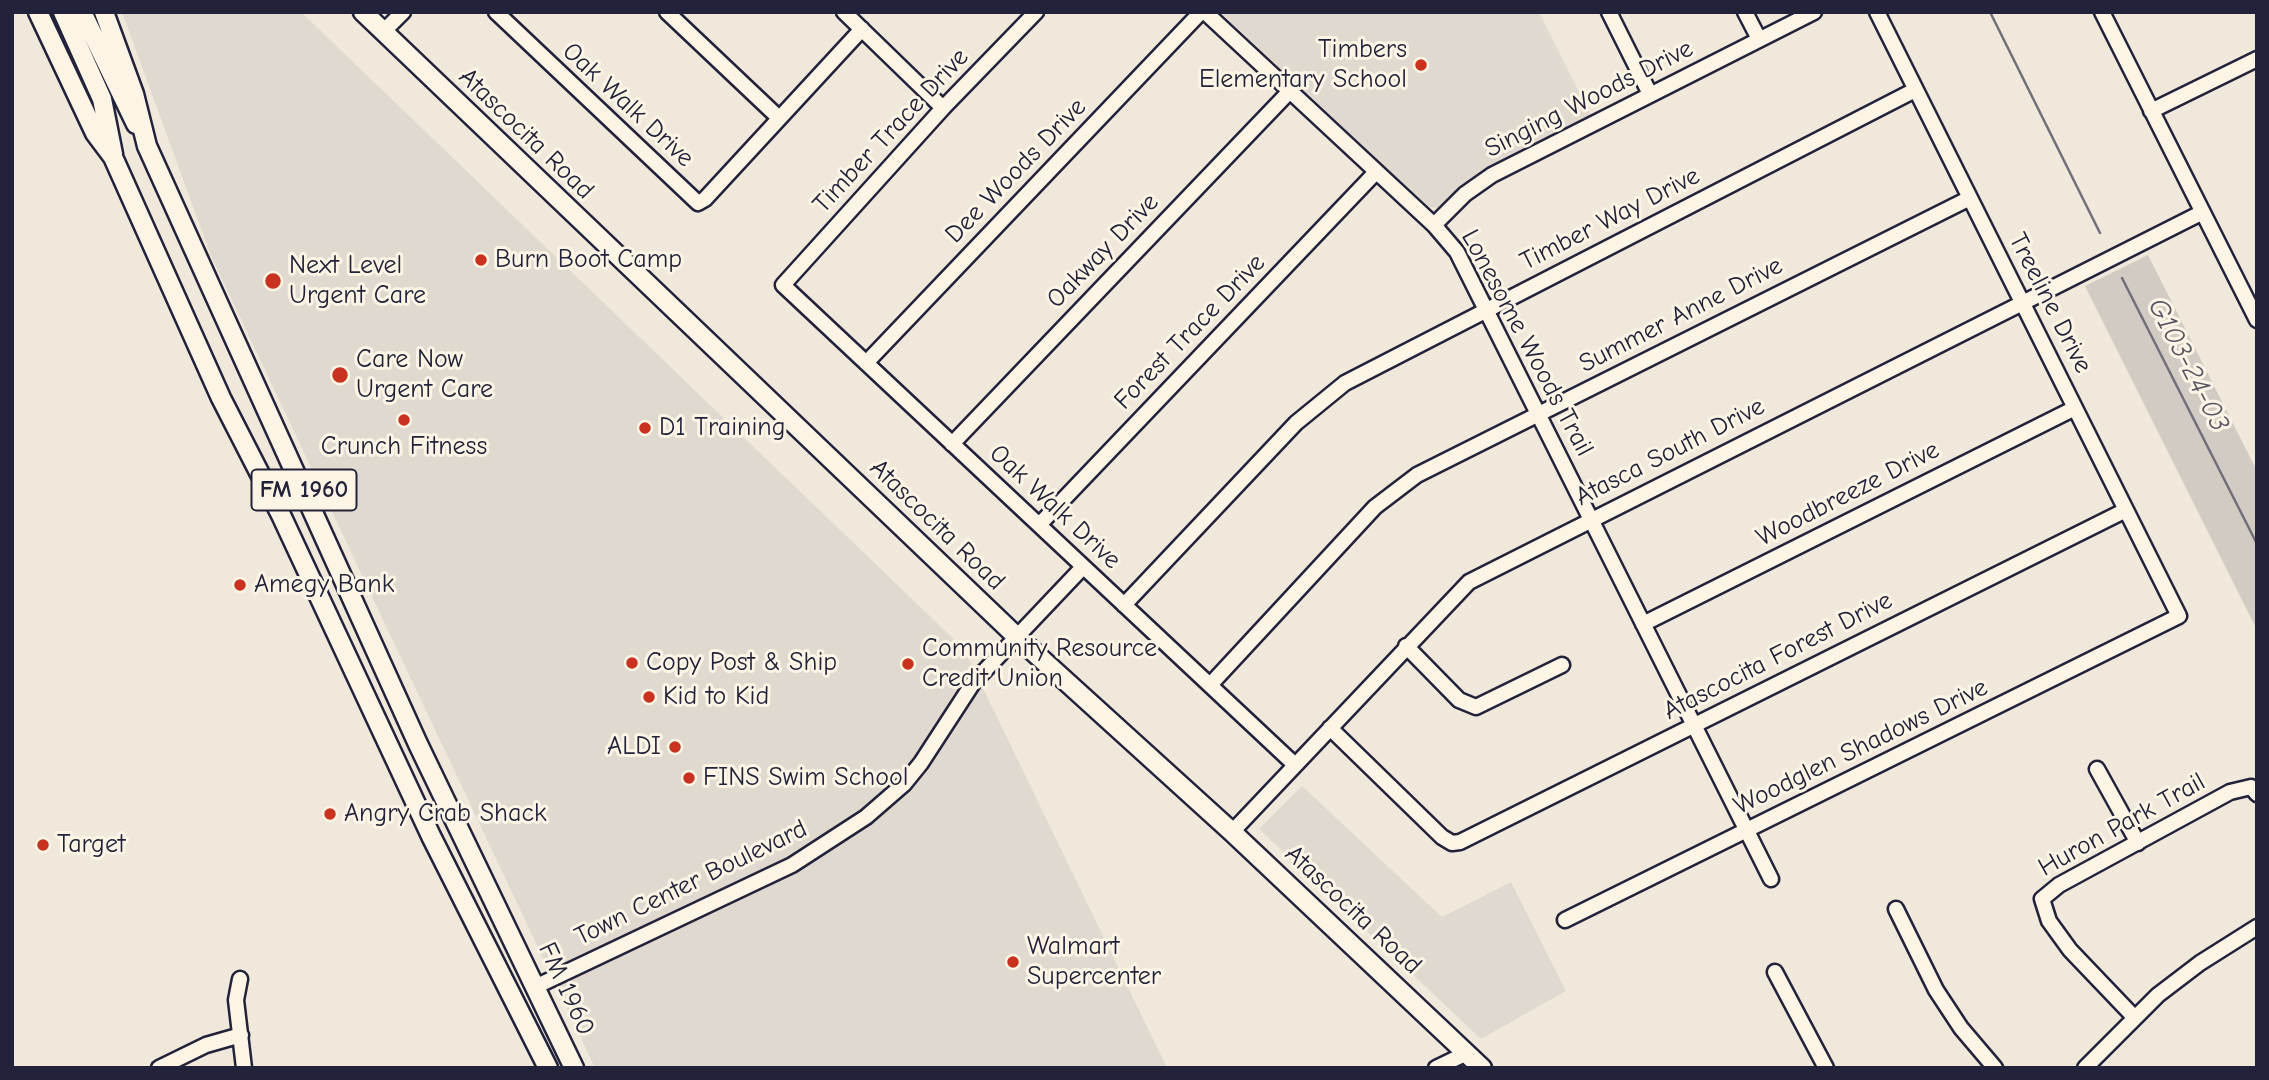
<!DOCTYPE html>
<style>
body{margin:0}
#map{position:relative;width:2269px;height:1080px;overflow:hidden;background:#efe8db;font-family:"Comic Neue",sans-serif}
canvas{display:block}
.frame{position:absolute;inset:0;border:14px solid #22223b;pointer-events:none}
</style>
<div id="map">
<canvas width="2269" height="1080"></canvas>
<div class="frame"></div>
</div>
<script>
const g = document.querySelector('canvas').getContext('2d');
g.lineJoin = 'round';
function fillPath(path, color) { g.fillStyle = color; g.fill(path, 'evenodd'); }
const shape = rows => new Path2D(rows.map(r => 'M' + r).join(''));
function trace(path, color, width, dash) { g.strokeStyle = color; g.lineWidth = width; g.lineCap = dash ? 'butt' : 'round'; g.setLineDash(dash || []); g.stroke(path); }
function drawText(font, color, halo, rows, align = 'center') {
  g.font = font + ' "Comic Neue",sans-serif'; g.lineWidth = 6; g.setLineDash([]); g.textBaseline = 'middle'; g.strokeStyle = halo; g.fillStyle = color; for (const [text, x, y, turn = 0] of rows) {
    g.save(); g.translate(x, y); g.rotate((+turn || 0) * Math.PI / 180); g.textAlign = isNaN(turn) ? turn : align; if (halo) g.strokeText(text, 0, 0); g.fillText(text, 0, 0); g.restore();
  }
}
const built = shape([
 [122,12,301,12,964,649,1167,1068,595,1068,211,256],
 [1224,12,1539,12,1591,116,1476,176,1438,208,1429,207,1222,14],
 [1302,786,1442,917,1511,882,1566,991,1481,1039,1259,829]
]);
const green = shape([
 [2148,255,2257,471,2257,630,2085,286]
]);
const stream = shape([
 [1990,12,2100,233],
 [2122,278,2257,544]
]);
const minor = shape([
 [496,12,698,203,705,199,862,29],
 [667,12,779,118],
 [844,12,943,108],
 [1036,12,943,108,783,285,1294,764],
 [1205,12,1434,225,1457,252,1771,879],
 [1609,12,1650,94],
 [1745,12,1759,39],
 [2102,12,2257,320],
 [383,32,403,12],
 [2151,111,2257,59],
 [1434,225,1465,194,1492,175,1814,12],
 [866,363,1201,12],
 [952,444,1289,92],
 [1039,525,1376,172],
 [1124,605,1296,423,1345,383,1915,90],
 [1643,624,2075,408],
 [1406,646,1459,700,1476,707,1562,665],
 [1210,685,1375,507,1417,475,1970,198],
 [1330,728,1442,837,1452,843,1460,842,2126,510],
 [2097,769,2138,843],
 [1232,832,1469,582,2201,213],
 [1896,909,1936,990,1961,1028,1995,1068],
 [1565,920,2179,616,1877,12],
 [1775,972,1826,1068],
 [240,979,236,1000,244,1068],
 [537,986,792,865,866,817,904,784,921,763,973,683,1083,567],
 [2134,1017,2070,950,2049,921,2042,899,2059,885,2230,792,2251,787,2257,794],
 [159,1068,206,1045,241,1035],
 [1436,1068,1467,1053],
 [2085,1068,2158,995,2200,963,2257,927]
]);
const major = shape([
 [38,12,95,133,113,157,221,398,281,515,431,836,548,1068],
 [63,12,102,99,113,154],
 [82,12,136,124],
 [104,12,134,94,147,146,418,744,574,1068],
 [363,12,1016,636,1232,832,1482,1068]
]);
const markers = [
 [1421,65,7,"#c8321e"],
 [481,260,7,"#c8321e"],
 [273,281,9,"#c8321e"],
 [340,375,9,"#c8321e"],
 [404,420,7,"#c8321e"],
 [645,428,7,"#c8321e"],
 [240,585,7,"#c8321e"],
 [632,663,7,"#c8321e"],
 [908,664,7,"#c8321e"],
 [649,697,7,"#c8321e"],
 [675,747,7,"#c8321e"],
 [689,778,7,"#c8321e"],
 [330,814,7,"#c8321e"],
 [43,845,7,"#c8321e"],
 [1013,962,7,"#c8321e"]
];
const shields = [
 [304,490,105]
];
const shieldNames = [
 ["FM 1960",304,490]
];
const poiNames = [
 ["Timbers",1407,50,"right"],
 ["Elementary School",1407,80,"right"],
 ["Burn Boot Camp",495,260],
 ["Next Level",289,266],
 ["Urgent Care",289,296],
 ["Care Now",356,360],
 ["Urgent Care",356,390],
 ["D1 Training",659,428],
 ["Crunch Fitness",404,447,"center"],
 ["Amegy Bank",254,585],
 ["Community Resource",922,649],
 ["Credit Union",922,679],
 ["Copy Post & Ship",646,663],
 ["Kid to Kid",663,697],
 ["ALDI",661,747,"right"],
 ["FINS Swim School",703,778],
 ["Angry Crab Shack",344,814],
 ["Target",57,845],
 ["Walmart",1027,947],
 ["Supercenter",1027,977]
];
const streetNames = [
 ["Singing Woods Drive",1589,99,-27],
 ["Oak Walk Drive",628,105,43],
 ["Timber Trace Drive",891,131,-47],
 ["Atascocita Road",526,134,44],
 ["Dee Woods Drive",1016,171,-46],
 ["Timber Way Drive",1610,219,-27],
 ["Oakway Drive",1103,251,-46],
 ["Treeline Drive",2050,303,63],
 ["Summer Anne Drive",1681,315,-27],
 ["Forest Trace Drive",1190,332,-46],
 ["Lonesome Woods Trail",1527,343,62],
 ["Atasca South Drive",1670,452,-27],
 ["Woodbreeze Drive",1848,494,-27],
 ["Oak Walk Drive",1055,507,43],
 ["Atascocita Road",937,525,44],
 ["Atascocita Forest Drive",1778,656,-27],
 ["Woodglen Shadows Drive",1861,747,-26],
 ["Huron Park Trail",2122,825,-29],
 ["Town Center Boulevard",691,883,-26],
 ["Atascocita Road",1353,910,43],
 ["FM 1960",566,989,65]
];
const waterNames = [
 ["G103-24-03",2188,365,63]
];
fillPath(built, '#e0d9cf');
fillPath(green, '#d1cbc3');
trace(stream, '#716f79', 2.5);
trace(minor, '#22223b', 19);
trace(major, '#22223b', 23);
trace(minor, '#fcf5e5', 14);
trace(major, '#fcf5e5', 18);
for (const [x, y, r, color] of markers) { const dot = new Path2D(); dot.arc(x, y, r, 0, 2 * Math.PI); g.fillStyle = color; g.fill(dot); trace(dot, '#fcf5e5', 2.5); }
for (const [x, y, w] of shields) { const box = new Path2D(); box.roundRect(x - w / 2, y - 20.5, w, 41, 5); g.fillStyle = '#fcf5e5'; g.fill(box); trace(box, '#22223b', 2); }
drawText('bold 24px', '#22223b', null, shieldNames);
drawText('26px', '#22223b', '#fcf5e5', poiNames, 'left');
drawText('26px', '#22223b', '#fcf5e5', streetNames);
drawText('italic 28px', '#575564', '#fcf5e5', waterNames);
</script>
